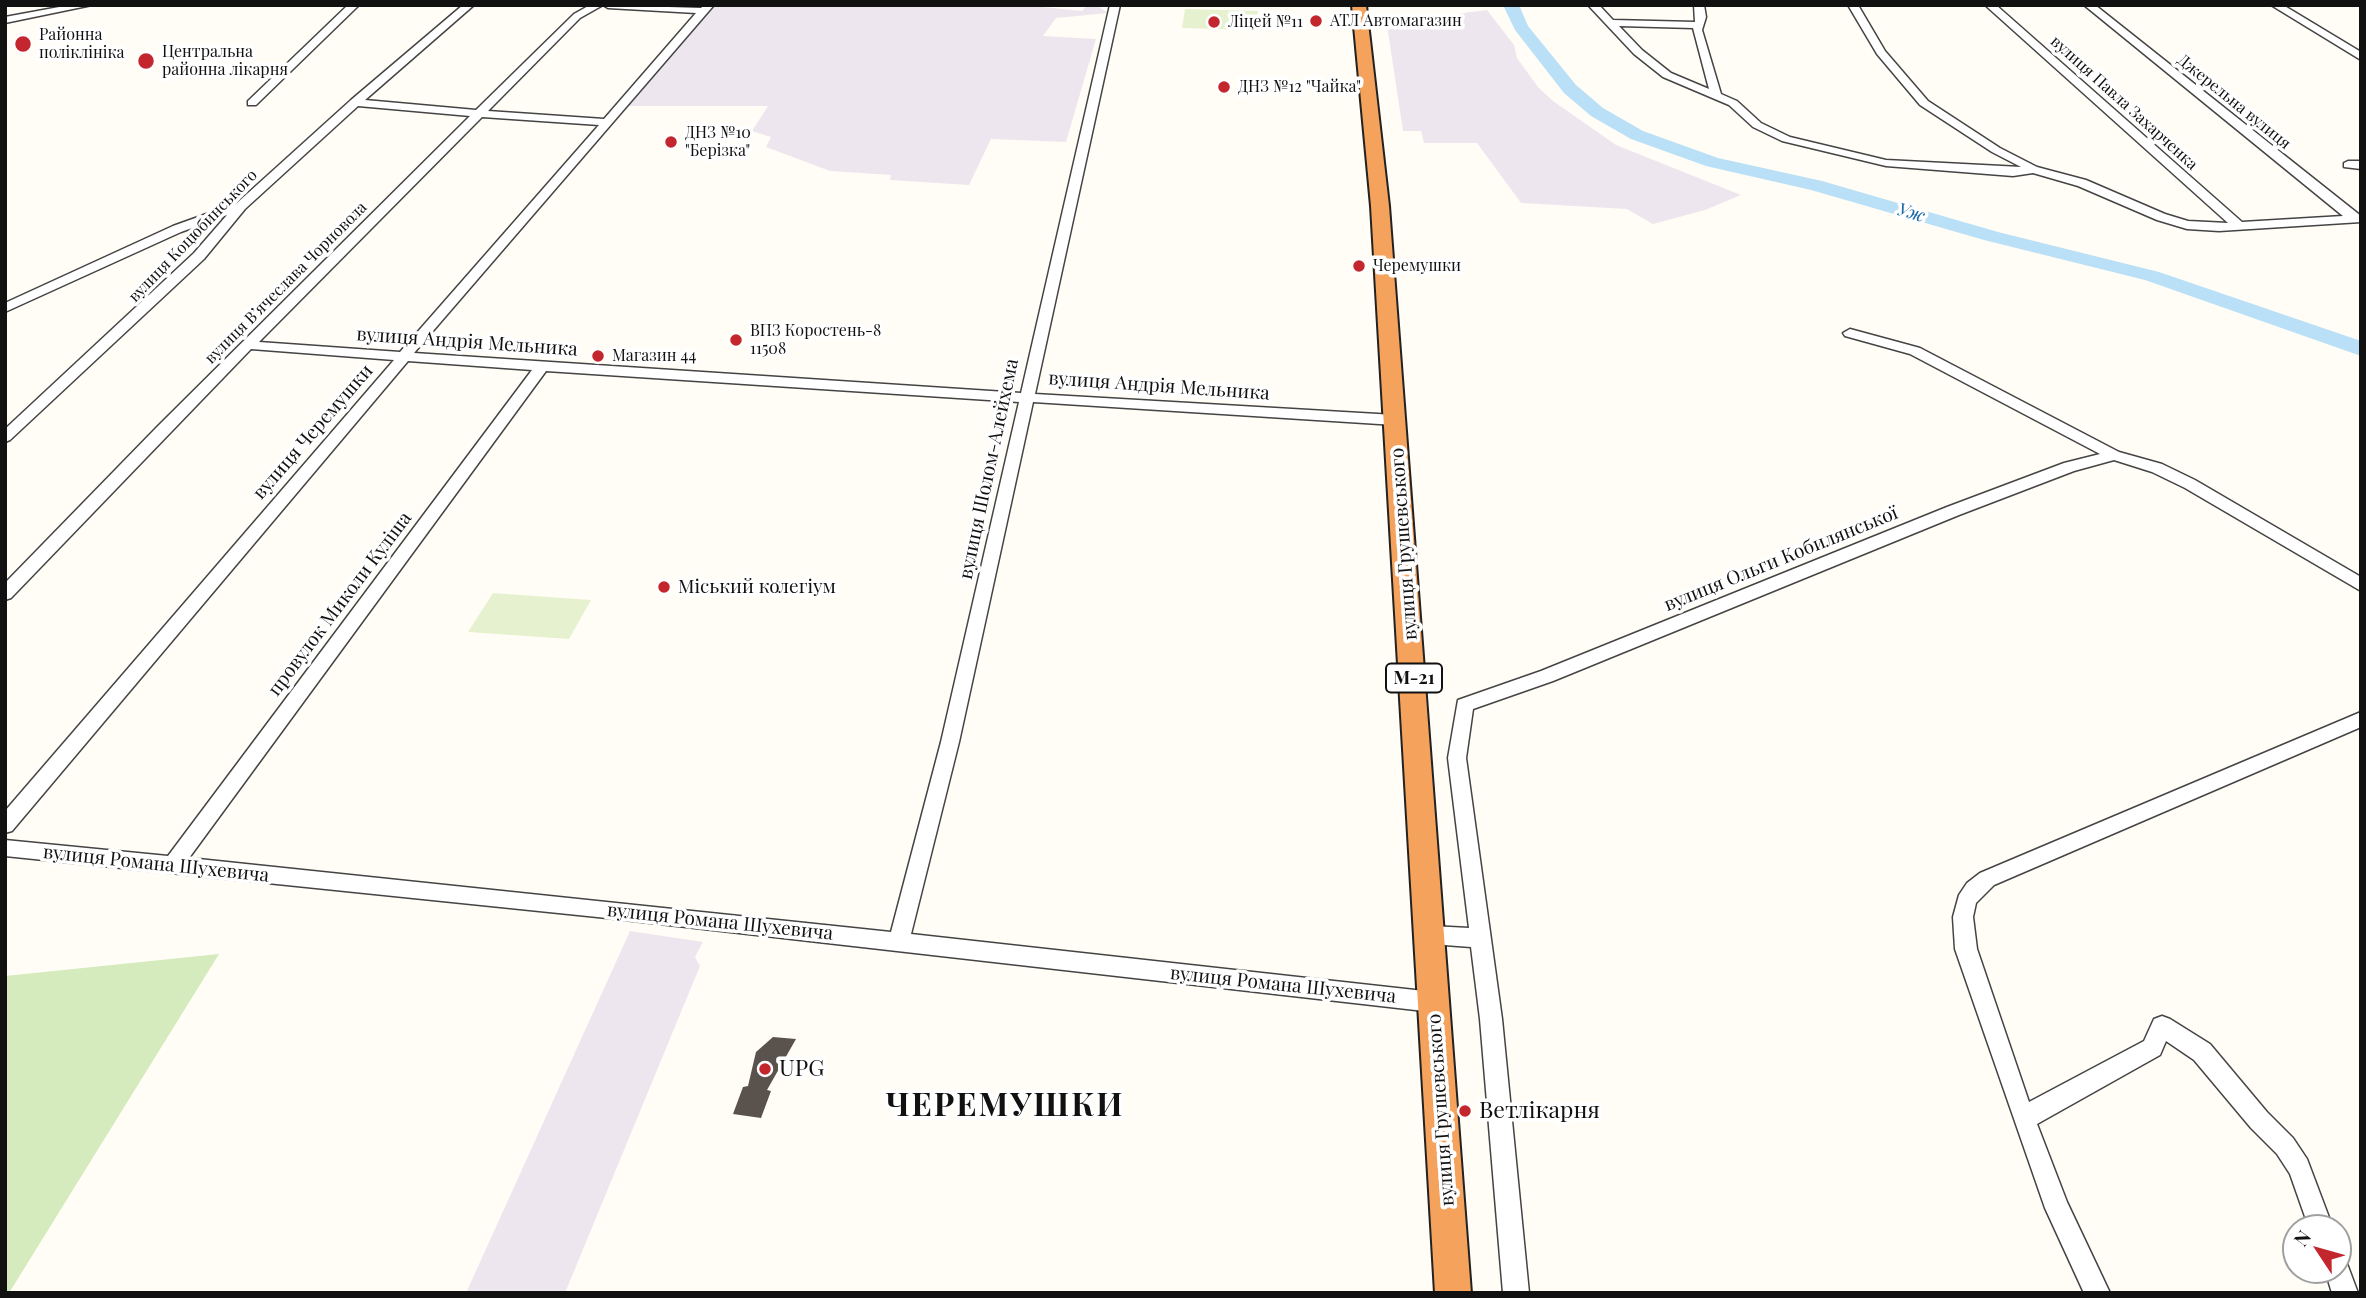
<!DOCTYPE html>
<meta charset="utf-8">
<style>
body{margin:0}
#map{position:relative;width:2366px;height:1298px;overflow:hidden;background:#fffdf5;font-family:"Playfair Display",serif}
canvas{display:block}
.frame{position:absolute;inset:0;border:7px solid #111;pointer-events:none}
.north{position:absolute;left:2282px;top:1214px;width:70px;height:70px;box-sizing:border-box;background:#fff;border:2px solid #a0a0a0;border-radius:50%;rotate:306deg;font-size:19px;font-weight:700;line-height:28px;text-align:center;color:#111}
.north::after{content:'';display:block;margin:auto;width:24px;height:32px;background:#c4262e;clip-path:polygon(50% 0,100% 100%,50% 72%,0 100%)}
</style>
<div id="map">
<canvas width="2366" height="1298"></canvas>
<div class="frame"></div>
<div class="north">N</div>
</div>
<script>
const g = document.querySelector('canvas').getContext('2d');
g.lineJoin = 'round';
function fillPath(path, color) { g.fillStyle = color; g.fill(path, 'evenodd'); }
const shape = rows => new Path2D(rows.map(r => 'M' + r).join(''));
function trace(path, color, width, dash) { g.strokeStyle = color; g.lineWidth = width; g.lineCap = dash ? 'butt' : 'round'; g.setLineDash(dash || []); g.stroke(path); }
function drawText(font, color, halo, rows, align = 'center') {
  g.font = font + ' "Playfair Display",serif'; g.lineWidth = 7; g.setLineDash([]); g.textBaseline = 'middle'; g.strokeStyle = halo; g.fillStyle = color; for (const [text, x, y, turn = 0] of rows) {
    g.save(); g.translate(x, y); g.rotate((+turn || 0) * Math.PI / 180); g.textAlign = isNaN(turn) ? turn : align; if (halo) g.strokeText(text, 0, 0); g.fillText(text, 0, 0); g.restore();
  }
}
const industrial = shape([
 [713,5,1024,5,1082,11,1087,5,1096,5,1108,13,1056,18,1043,36,1096,39,1066,142,991,139,969,185,890,180,891,175,830,171,766,147,771,137,752,131,768,106,625,106],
 [1487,10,1514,45,1517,58,1538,87,1553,101,1616,145,1741,195,1705,210,1653,224,1627,209,1521,203,1477,143,1424,143,1421,131,1403,131,1386,19,1432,17],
 [630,931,703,942,695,957,700,966,565,1293,466,1293]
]);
const green = shape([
 [219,954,9,1293,5,1293,5,976]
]);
const pitch = shape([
 [1185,9,1258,11,1256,30,1182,28],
 [493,593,591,600,569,639,468,632]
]);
const river = shape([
 [1503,5,1519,5,1528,26,1576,85,1603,108,1643,131,1718,158,1822,181,1998,232,2159,272,2361,341,2361,356,2145,280,1984,240,1811,190,1706,166,1631,139,1591,116,1564,93,1515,30,1503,5]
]);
const building = shape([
 [773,1037,796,1039,767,1090,771,1091,761,1118,733,1114,743,1087,748,1086,756,1052]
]);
const minor = shape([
 [70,5,92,5,5,23,5,17,70,5],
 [348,5,359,5,256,105,248,105,248,101,348,5],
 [463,5,474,5,365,100,476,110,574,14,590,5,603,5,580,18,488,111,604,119,696,13,608,8,603,5,701,8,704,5,714,5,414,353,1021,393,1110,5,1120,5,1035,394,1395,415,1402,420,1395,425,1033,402,959,742,911,934,1433,992,1441,995,1444,1002,1441,1009,1433,1012,607,918,5,856,5,840,168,856,532,370,408,361,12,831,5,833,5,811,394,360,251,349,11,598,5,600,5,583,157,427,470,116,358,106,245,209,204,259,10,440,5,442,5,429,194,253,227,215,181,232,5,312,5,303,173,226,237,203,351,100,463,5],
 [482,117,599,125,400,352,259,342,482,117],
 [546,371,1019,402,941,742,891,932,189,858,546,371],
 [1588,5,1599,5,1613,20,1695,22,1694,5,1704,5,1706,17,1702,30,1721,94,1737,101,1761,123,1790,137,1886,160,2021,167,1992,152,1920,105,1877,54,1848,5,1858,5,1885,51,1928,101,2000,148,2037,167,2086,180,2165,214,2188,221,2228,223,1985,5,1996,5,2242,222,2343,216,2084,5,2095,5,2361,216,2361,222,2219,231,2187,229,2157,220,2078,186,2033,173,2013,176,1886,166,1782,141,1753,127,1729,105,1663,77,1634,54,1588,5],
 [1619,26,1693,28,1709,89,1671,73,1642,50,1619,26],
 [2271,5,2283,5,2361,52,2361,60,2271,5],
 [2348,161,2361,161,2361,169,2344,167,2344,163,2348,161],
 [1850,329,1920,348,2119,452,2162,464,2195,480,2361,577,2361,591,2185,488,2152,472,2114,460,2074,471,1959,515,1553,681,1473,709,1466,758,1502,1019,1529,1293,1503,1293,1480,1019,1471,947,1431,944,1424,942,1421,935,1424,928,1431,926,1469,928,1448,758,1458,700,1541,671,1947,507,2064,463,2100,454,1910,354,1845,336,1843,333,1850,329],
 [2361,712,2361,727,1994,885,1976,903,1973,917,1977,949,2029,1102,2144,1041,2154,1019,2162,1016,2170,1019,2210,1044,2267,1112,2293,1138,2307,1159,2333,1228,2309,1228,2290,1174,2277,1154,2251,1128,2194,1060,2166,1041,2160,1055,2037,1124,2067,1202,2110,1293,2084,1293,2045,1208,1955,949,1953,917,1959,895,1967,883,1980,873,2361,712],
 [2338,1258,2346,1261,2358,1293,2332,1293,2325,1270,2338,1270,2338,1258]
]);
const highway = shape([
 [1352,5,1366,5,1389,206,1471,1293,1435,1293,1371,206,1352,5]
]);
const markers = [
 [1316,21,7,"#c4262e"],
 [1214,22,7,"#c4262e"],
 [23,44,9,"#c4262e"],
 [146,61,9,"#c4262e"],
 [1224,87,7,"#c4262e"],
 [671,142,7,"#c4262e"],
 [1359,266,7,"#c4262e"],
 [736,340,7,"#c4262e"],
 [598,356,7,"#c4262e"],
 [664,587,7,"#c4262e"],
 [765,1069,7,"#c4262e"],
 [1465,1111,7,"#c4262e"]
];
const farPoinames = [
 ["АТЛ Автомагазин",1330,21],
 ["Ліцей №11",1228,22],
 ["Районна",39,35],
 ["поліклініка",39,53],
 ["Центральна",162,52],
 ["районна лікарня",162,70],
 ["ДНЗ №12 \"Чайка\"",1238,87],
 ["ДНЗ №10",685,133],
 ["\"Берізка\"",685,151],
 ["Черемушки",1373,266],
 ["ВПЗ Коростень-8",750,331],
 ["11508",750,349],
 ["Магазин 44",612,356]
];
const farStreetnames = [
 ["Джерельна вулиця",2234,102,39],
 ["вулиця Павла Захарченка",2124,103,42],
 ["вулиця Коцюбинського",193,236,-46],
 ["вулиця Вʼячеслава Чорновола",286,283,-45]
];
const farWaternames = [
 ["Уж",1911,213,16]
];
const shields = [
 [1414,678,56]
];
const shieldNames = [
 ["М-21",1414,678]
];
const streetNames = [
 ["вулиця Андрія Мельника",467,342,4],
 ["вулиця Андрія Мельника",1159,386,4],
 ["вулиця Черемушки",313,432,-49],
 ["вулиця Шолом-Алейхема",989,469,-78],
 ["вулиця Грушевського",1404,544,-94],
 ["вулиця Ольги Кобилянської",1781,559,-22],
 ["провулок Миколи Куліша",340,604,-53],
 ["вулиця Романа Шухевича",156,864,6],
 ["вулиця Романа Шухевича",720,922,6],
 ["вулиця Романа Шухевича",1283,985,6],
 ["вулиця Грушевського",1441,1110,-94]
];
const poiNames = [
 ["Міський колегіум",678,587]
];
const nearPoinames = [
 ["UPG",779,1069],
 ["Ветлікарня",1479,1111]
];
const nearDistrictnames = [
 ["ЧЕРЕМУШКИ",1005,1106]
];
fillPath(industrial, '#eee6ef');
fillPath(green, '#d5ebbd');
fillPath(pitch, '#e6f2cf');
fillPath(river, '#b9e0f7');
fillPath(building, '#5a524d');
trace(minor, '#444', 3);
trace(highway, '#222', 4);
fillPath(minor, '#fff');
fillPath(highway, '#f5a25d');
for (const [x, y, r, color] of markers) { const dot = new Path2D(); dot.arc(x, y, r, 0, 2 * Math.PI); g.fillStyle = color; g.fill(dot); trace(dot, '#fff', 2.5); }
drawText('16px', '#111', '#fff', farPoinames, 'left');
drawText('16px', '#111', '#fff', farStreetnames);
drawText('italic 18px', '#1768a6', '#fff', farWaternames);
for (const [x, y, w] of shields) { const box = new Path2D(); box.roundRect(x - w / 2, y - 14.5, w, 29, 5); g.fillStyle = '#fff'; g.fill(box); trace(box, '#111', 2); }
drawText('bold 18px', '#111', null, shieldNames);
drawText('19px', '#111', '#fff', streetNames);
drawText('19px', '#111', '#fff', poiNames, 'left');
drawText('23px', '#111', '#fff', nearPoinames, 'left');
g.letterSpacing = '2px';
drawText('bold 32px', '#111', '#fff', nearDistrictnames);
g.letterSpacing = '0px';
</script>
